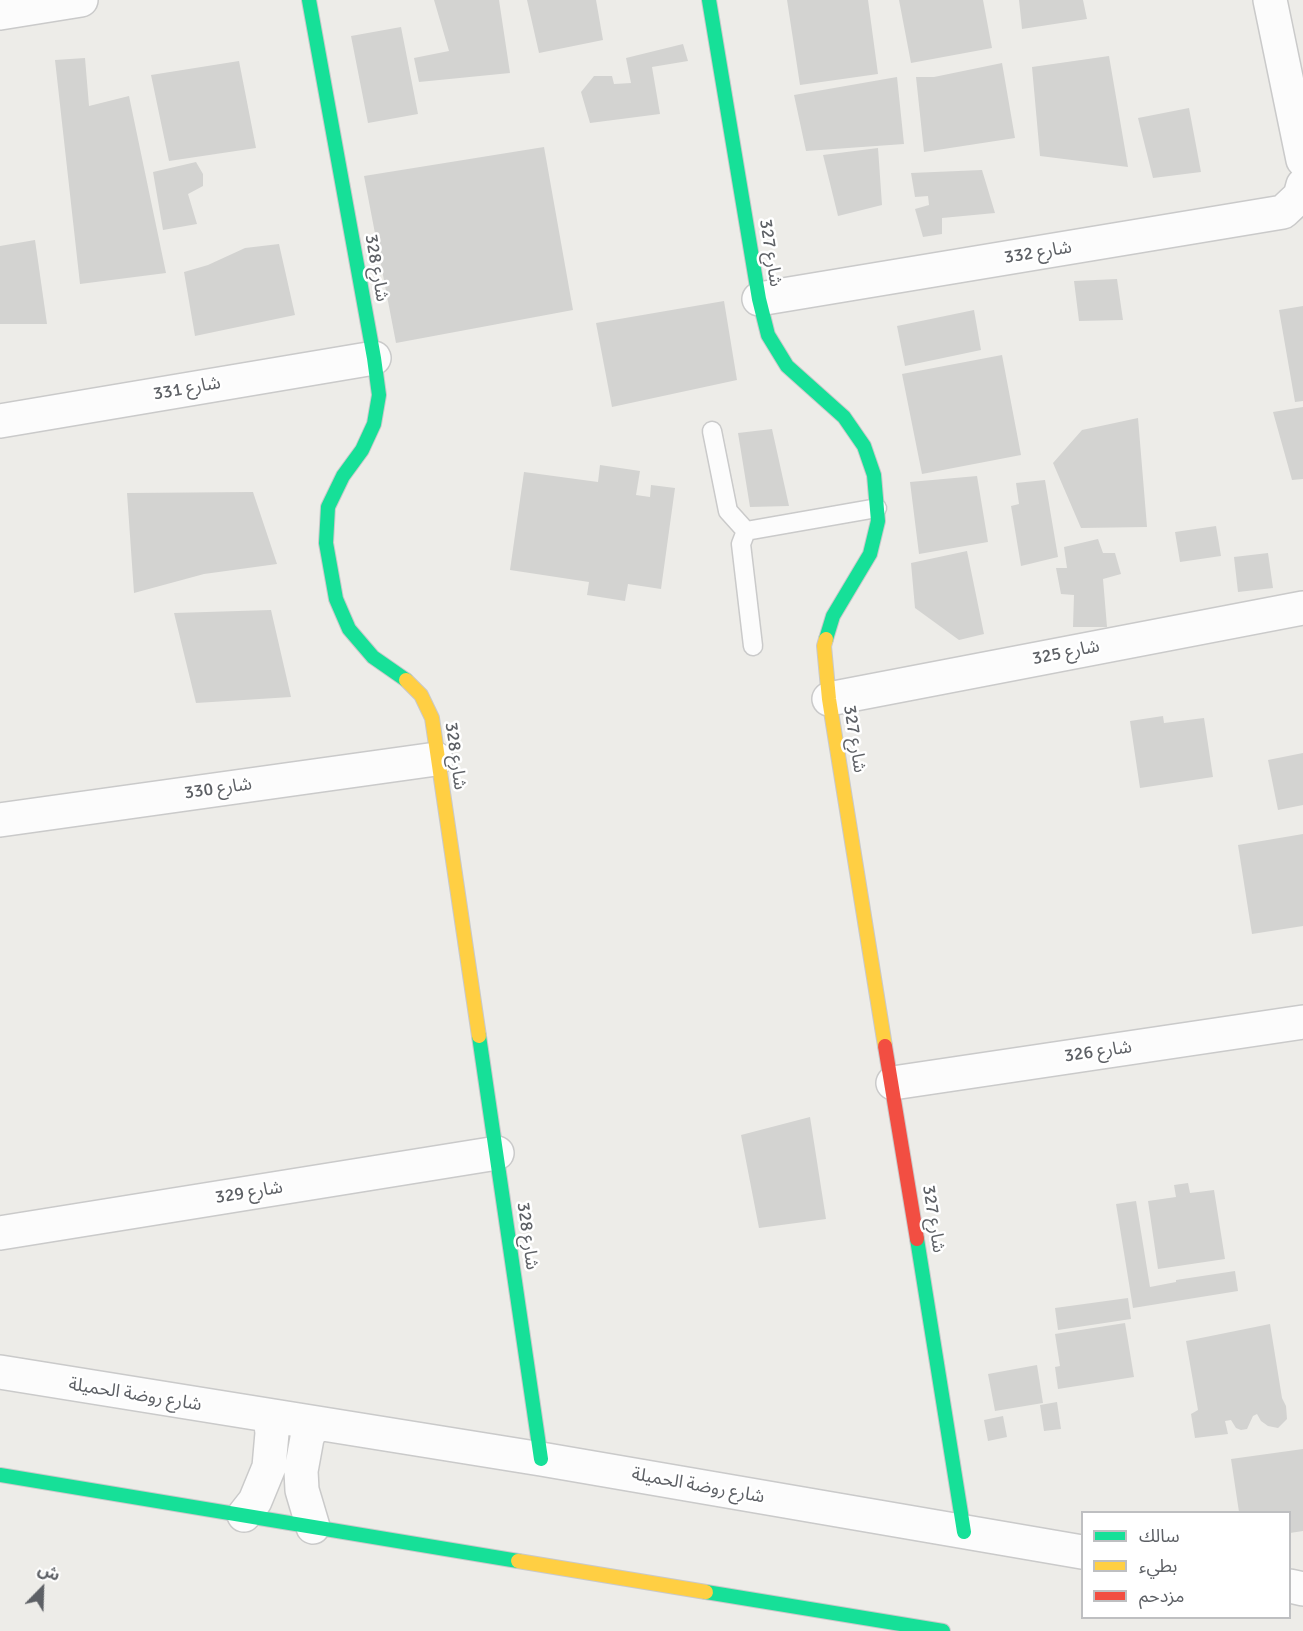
<!DOCTYPE html>
<meta charset="utf-8">
<style>
body{margin:0}
#map{position:relative;width:1303px;height:1631px;overflow:hidden;background:#edece8;font-family:Signika,"Noto Sans Arabic",sans-serif}
canvas{display:block}
.legend{position:absolute;left:1081px;top:1511px;width:210px;height:108px;box-sizing:border-box;background:#fff;border:2px solid #bebfc1;margin:0;padding:8px 10px;list-style:none;font-size:18px;color:#5d6065}
.legend li{display:flex;align-items:center;gap:12px;height:30px}
.legend b{width:30px;border:2px solid #bebfc1}
.north{position:absolute;left:12px;top:1559px;width:60px;height:60px;-webkit-text-stroke:4px #fff;paint-order:stroke;rotate:23deg;font-size:16px;font-weight:700;line-height:24px;text-align:center;color:#5d6065}
.north::after{content:'';display:block;margin:auto;width:21px;height:27px;background:#5d6065;clip-path:polygon(50% 0,100% 100%,50% 72%,0 100%)}
</style>
<div id="map">
<canvas width="1303" height="1631"></canvas>
<ul class="legend">
<li><b style="height:8px;background:#16e098"></b>سالك</li>
<li><b style="height:8px;background:#ffcf43"></b>بطيء</li>
<li><b style="height:8px;background:#f24e42"></b>مزدحم</li>
</ul>
<div class="north">ش</div>
</div>
<script>
const g = document.querySelector('canvas').getContext('2d');
g.lineJoin = 'round';
function fillPath(path, color) { g.fillStyle = color; g.fill(path, 'evenodd'); }
const shape = rows => new Path2D(rows.map(r => 'M' + r).join(''));
function trace(path, color, width, dash) { g.strokeStyle = color; g.lineWidth = width; g.lineCap = dash ? 'butt' : 'round'; g.setLineDash(dash || []); g.stroke(path); }
function drawText(font, color, halo, rows, align = 'center') {
  g.font = font + ' Signika,"Noto Sans Arabic",sans-serif'; g.lineWidth = 5; g.setLineDash([]); g.textBaseline = 'middle'; g.strokeStyle = halo; g.fillStyle = color; for (const [text, x, y, turn = 0] of rows) {
    g.save(); g.translate(x, y); g.rotate((+turn || 0) * Math.PI / 180); g.textAlign = isNaN(turn) ? turn : align; if (halo) g.strokeText(text, 0, 0); g.fillText(text, 0, 0); g.restore();
  }
}
const building = shape([
 [434,0,499,0,510,73,419,82,414,58,449,51],
 [527,0,596,0,603,40,539,53],
 [787,0,868,0,878,74,800,85],
 [899,0,983,0,992,48,911,63],
 [1019,0,1083,0,1087,19,1022,29],
 [401,27,418,114,368,123,351,36],
 [683,44,688,61,652,67,660,114,590,123,581,92,594,76,612,76,614,84,631,83,626,58],
 [1109,56,1128,167,1040,156,1032,67],
 [85,58,89,106,129,96,166,273,80,284,55,60],
 [239,61,256,148,169,161,151,75],
 [1002,63,1015,138,924,152,916,77,934,77],
 [897,77,904,144,806,151,794,95],
 [1189,108,1201,172,1153,178,1138,118],
 [544,147,573,310,396,343,364,176],
 [878,148,882,205,838,216,823,155],
 [196,162,203,174,203,186,188,194,197,224,163,230,153,172],
 [982,170,995,213,942,218,942,234,923,237,915,209,929,205,928,196,915,197,911,173],
 [35,240,47,324,0,324,0,246],
 [279,244,295,315,195,336,184,272,208,265,245,248],
 [1117,279,1123,320,1079,321,1074,281],
 [724,301,737,380,612,407,596,323],
 [1303,306,1303,401,1295,402,1279,310],
 [974,310,981,350,905,366,897,326],
 [1002,355,1021,455,922,474,902,374],
 [1303,407,1303,479,1292,480,1273,412],
 [1138,418,1147,527,1081,528,1053,463,1082,430],
 [772,429,789,506,750,507,738,433],
 [600,465,640,471,636,495,650,497,651,485,675,488,661,589,628,584,625,601,587,595,589,582,510,570,524,472,598,482],
 [977,476,988,542,919,554,910,482],
 [1045,480,1058,557,1021,566,1011,506,1019,504,1016,483],
 [253,492,277,564,204,574,134,593,127,493],
 [1216,526,1221,556,1180,562,1175,532],
 [1098,539,1103,553,1115,553,1121,574,1103,579,1107,627,1073,627,1074,595,1061,594,1056,568,1067,568,1064,547],
 [967,551,984,634,959,640,915,608,911,563],
 [1268,553,1273,588,1238,592,1234,557],
 [271,610,291,697,196,703,174,613],
 [1163,716,1164,723,1204,718,1213,777,1140,788,1130,721],
 [1303,753,1303,805,1278,810,1268,760],
 [1303,834,1303,926,1252,934,1238,845],
 [810,1117,826,1219,759,1228,741,1135],
 [1188,1183,1190,1193,1214,1190,1225,1259,1158,1269,1148,1201,1176,1197,1174,1185],
 [1136,1201,1150,1287,1176,1282,1176,1280,1235,1271,1238,1291,1133,1308,1116,1204],
 [1128,1298,1131,1319,1058,1330,1055,1308],
 [1125,1323,1134,1377,1058,1389,1055,1367,1060,1366,1055,1334],
 [1270,1324,1282,1398,1286,1406,1287,1419,1278,1428,1268,1426,1261,1421,1257,1414,1253,1416,1247,1429,1241,1430,1236,1428,1231,1420,1225,1421,1228,1434,1195,1438,1191,1414,1198,1410,1186,1341],
 [1037,1365,1043,1403,995,1411,988,1374],
 [1057,1402,1061,1429,1044,1431,1040,1405],
 [1003,1416,1007,1437,988,1441,984,1420],
 [1303,1449,1303,1531,1290,1533,1290,1512,1239,1512,1231,1459]
]);
const lane = shape([
 [712,431,728,511,746,531,877,508],
 [746,531,741,544,753,646]
]);
const street = shape([
 [1270,0,1303,160],
 [0,13,81,0],
 [759,299,1283,212,1300,196,1303,185],
 [0,421,374,358],
 [829,699,1303,608],
 [0,820,436,759],
 [893,1083,1303,1022],
 [0,1233,497,1153],
 [0,1372,541,1459,1082,1552],
 [244,1515,255,1501,269,1467,272,1433,270,1416],
 [313,1527,302,1490,301,1471,307,1438,314,1423],
 [1290,1586,1303,1589]
]);
const fast = shape([
 [309,0,374,358,379,395,374,424,362,450,343,476,328,507,326,543,336,599,349,629,373,657,406,680],
 [709,0,759,299,768,335,787,366,844,417,864,446,874,475,878,521,870,554,833,616,826,639],
 [479,1036,541,1459],
 [917,1239,964,1532],
 [0,1475,518,1561],
 [706,1592,943,1631]
]);
const slow = shape([
 [826,639,824,646,829,699,885,1046],
 [406,680,421,695,432,718,479,1036],
 [518,1561,706,1592]
]);
const jam = shape([
 [885,1046,917,1239]
]);
const streetNames = [
 ["شارع 327",770,253,81],
 ["شارع 332",1038,253,-9],
 ["شارع 328",376,268,80],
 ["شارع 331",187,389,-10],
 ["شارع 325",1066,653,-11],
 ["شارع 327",854,739,81],
 ["شارع 328",455,756,82],
 ["شارع 330",218,789,-8],
 ["شارع 326",1098,1052,-8],
 ["شارع 329",249,1193,-9],
 ["شارع 327",933,1219,81],
 ["شارع 328",527,1236,82],
 ["شارع روضة الحميلة",135,1395,9],
 ["شارع روضة الحميلة",698,1486,10]
];
fillPath(building, '#d3d3d1');
trace(lane, '#cacaca', 21);
trace(street, '#cacaca', 36);
trace(fast, '#c9c9ca', 16);
trace(slow, '#c9c9ca', 16);
trace(jam, '#c9c9ca', 16);
trace(lane, '#fcfcfc', 18);
trace(street, '#fcfcfc', 33);
trace(fast, '#16e098', 14);
trace(slow, '#ffcf43', 14);
trace(jam, '#f24e42', 14);
drawText('18px', '#5d6065', '#fff', streetNames);
</script>
